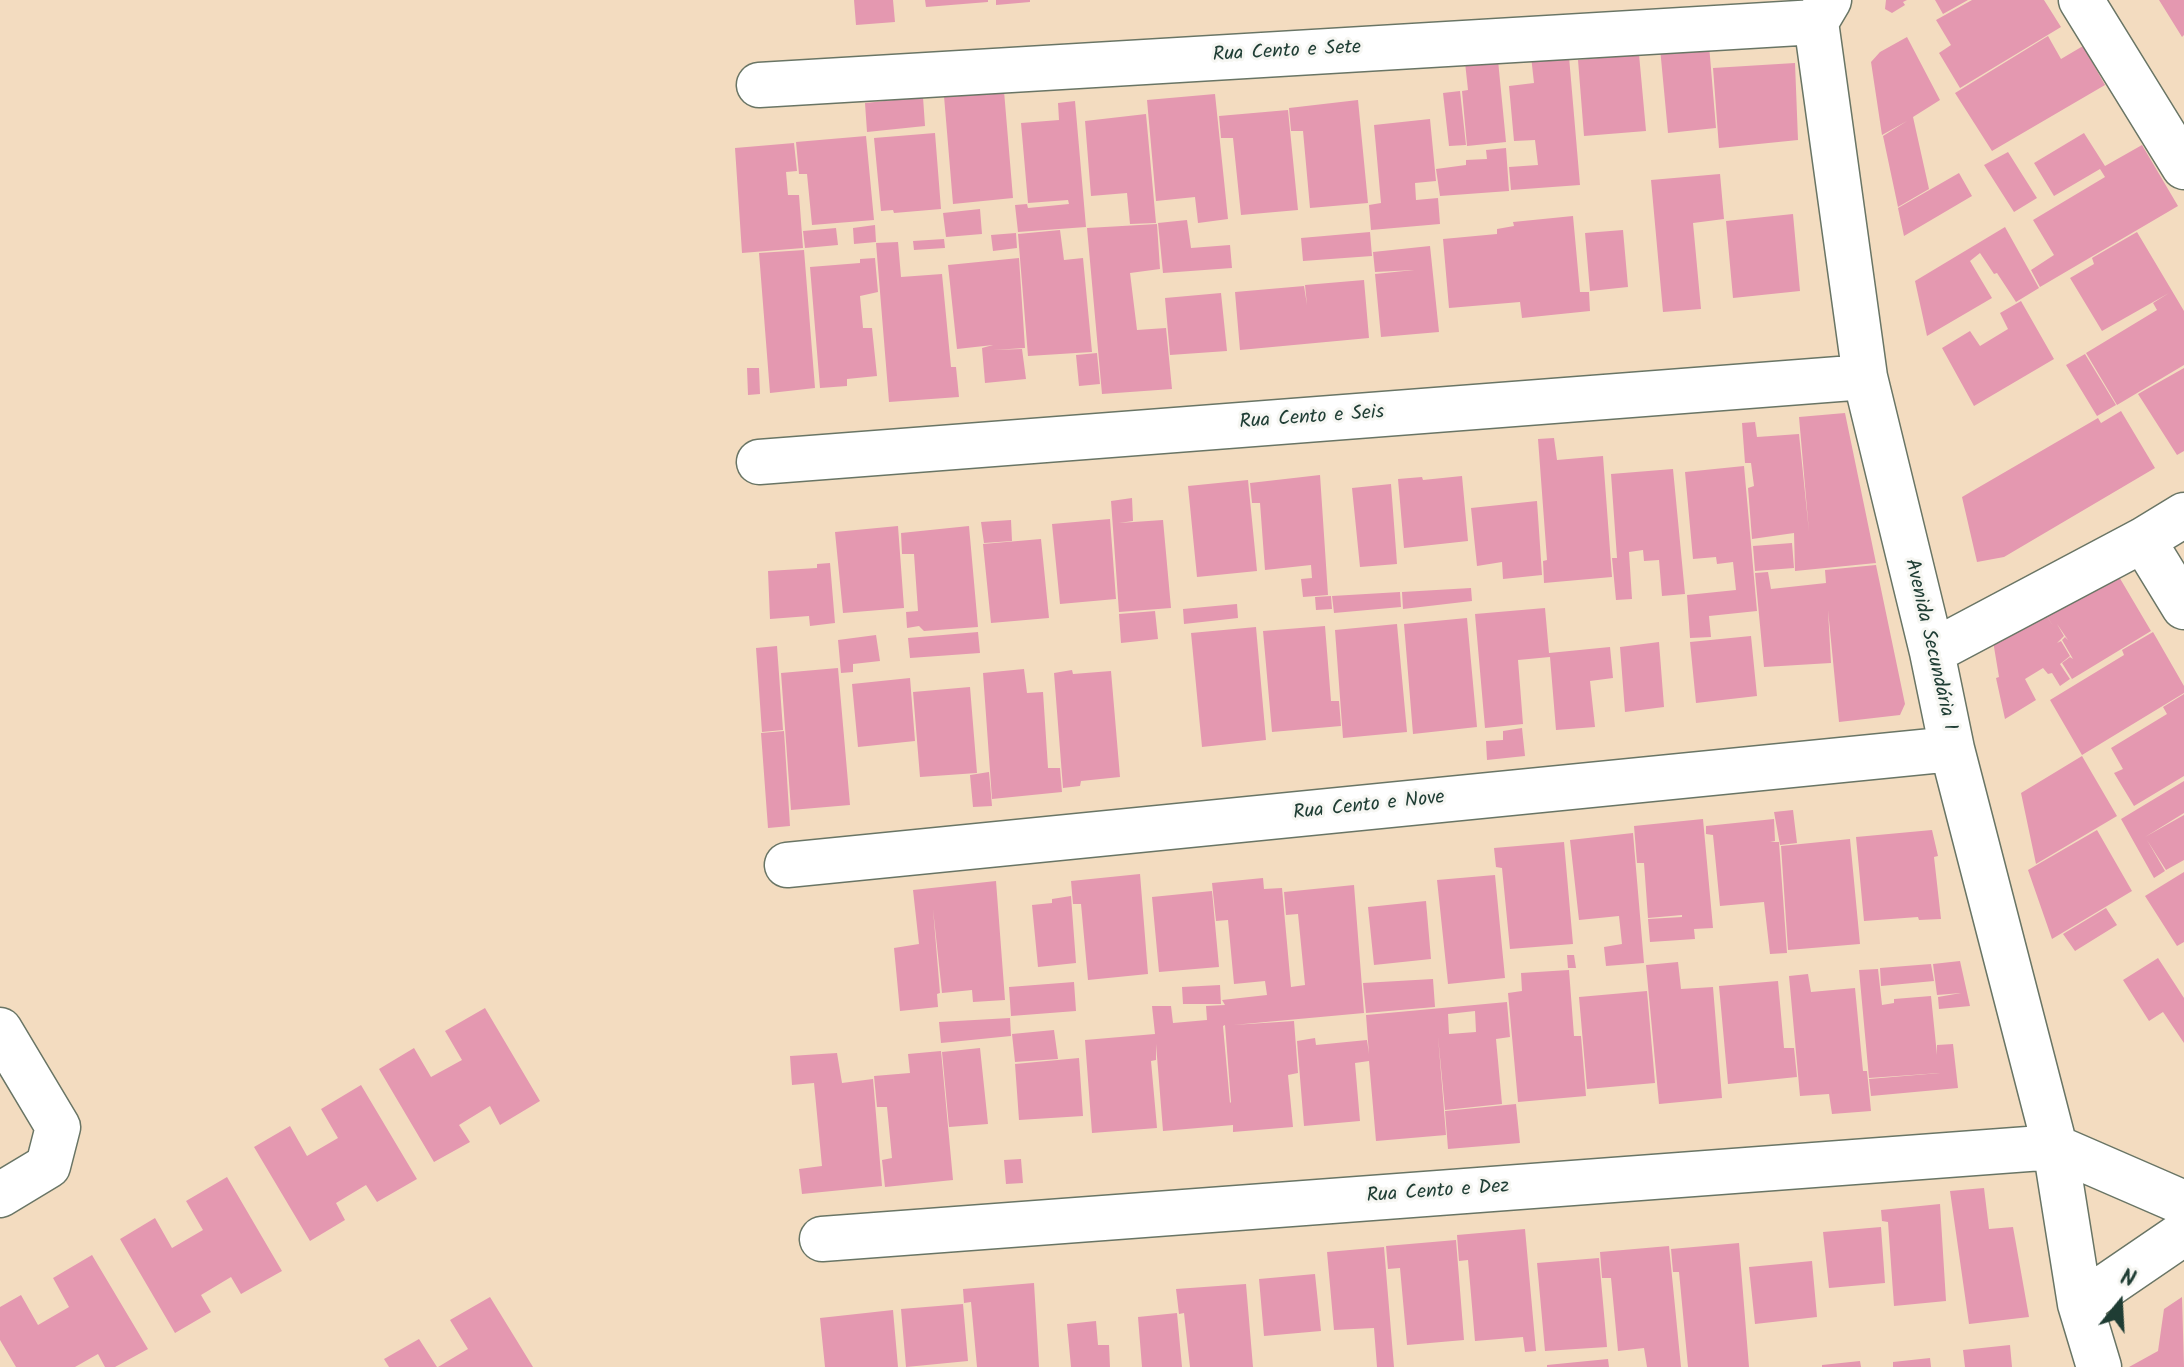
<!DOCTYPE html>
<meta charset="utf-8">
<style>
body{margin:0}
#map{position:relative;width:2184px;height:1367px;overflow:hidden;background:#f3dcc0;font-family:Kalam,sans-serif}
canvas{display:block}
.north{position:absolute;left:2080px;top:1263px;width:80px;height:80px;-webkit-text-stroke:6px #f6f6f2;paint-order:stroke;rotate:18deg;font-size:22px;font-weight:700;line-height:32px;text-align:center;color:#1f3d34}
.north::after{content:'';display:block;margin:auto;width:28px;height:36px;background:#1f3d34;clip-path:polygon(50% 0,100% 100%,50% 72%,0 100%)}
</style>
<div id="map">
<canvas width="2184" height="1367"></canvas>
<div class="north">N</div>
</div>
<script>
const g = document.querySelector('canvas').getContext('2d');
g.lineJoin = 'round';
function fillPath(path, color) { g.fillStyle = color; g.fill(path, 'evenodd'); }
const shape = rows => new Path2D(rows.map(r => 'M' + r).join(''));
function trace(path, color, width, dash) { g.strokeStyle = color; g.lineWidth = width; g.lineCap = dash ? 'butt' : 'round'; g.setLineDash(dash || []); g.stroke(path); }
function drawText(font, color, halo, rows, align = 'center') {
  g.font = font + ' Kalam,sans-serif'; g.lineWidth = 6; g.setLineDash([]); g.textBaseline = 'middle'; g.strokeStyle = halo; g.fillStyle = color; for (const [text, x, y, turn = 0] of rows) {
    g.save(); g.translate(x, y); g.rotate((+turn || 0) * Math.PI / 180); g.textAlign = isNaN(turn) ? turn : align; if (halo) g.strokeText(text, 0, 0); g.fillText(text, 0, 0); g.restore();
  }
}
const building = shape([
 [854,0,893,0,895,22,856,25],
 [925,0,988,0,988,2,926,7],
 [996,0,1030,0,1030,2,996,5],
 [1886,0,1907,0,1903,2,1905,5,1892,13,1885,9],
 [1935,0,1968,0,1943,14],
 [1972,0,2044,0,2061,27,1960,88,1939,53,1951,45,1936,20],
 [2159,0,2184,0,2184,35,2182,37],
 [1708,33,1716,128,1668,133,1659,37],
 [2048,36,2061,59,2083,46,2105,85,1992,151,1955,93],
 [1907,37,1940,100,1913,117,1929,189,1898,207,1883,136,1907,121,1882,135,1871,62,1880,52],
 [1568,45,1580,185,1511,190,1509,167,1538,165,1535,140,1514,141,1509,86,1534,83,1530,47],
 [1497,50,1506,142,1467,146,1462,91,1468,90,1464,53],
 [1639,54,1646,131,1584,136,1578,60],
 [1795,63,1798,140,1719,148,1713,68],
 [1004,91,1013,198,953,204,944,96],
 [1460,91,1466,145,1449,146,1443,93],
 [1215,94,1228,219,1198,223,1195,197,1156,201,1147,100],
 [923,97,925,126,867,132,865,103],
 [1358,100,1368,203,1310,208,1303,131,1291,131,1289,108],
 [1075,101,1086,227,1018,232,1015,205,1027,204,1028,208,1069,204,1068,200,1028,203,1021,123,1059,120,1058,103],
 [1288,110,1298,210,1241,215,1233,138,1221,138,1219,116],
 [1146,114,1156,223,1130,224,1127,193,1091,196,1085,121],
 [1430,119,1436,181,1415,183,1416,200,1438,198,1440,224,1371,230,1369,205,1381,203,1374,125],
 [935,133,941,209,894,213,893,210,881,211,874,138],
 [2084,133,2105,166,2142,145,2178,206,2040,287,2031,270,2054,255,2033,220,2105,177,2100,169,2054,196,2034,163],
 [866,136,874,220,812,225,807,174,799,174,796,142],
 [794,143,797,171,786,172,788,195,799,195,803,248,742,253,735,148],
 [1506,148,1509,191,1440,196,1436,169,1466,165,1466,160,1487,159,1486,150],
 [2008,152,2037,198,2014,212,1984,165],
 [1959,173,1972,196,1904,236,1898,208],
 [1720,174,1724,219,1693,223,1701,309,1663,312,1651,180],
 [980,209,982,234,946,237,943,213],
 [1793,214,1800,291,1733,298,1726,221],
 [1573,216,1580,292,1589,292,1590,311,1522,318,1520,302,1449,308,1443,239,1497,234,1497,229,1514,226,1513,222],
 [1187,220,1191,248,1230,245,1232,268,1163,273,1158,223],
 [1157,224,1160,269,1130,273,1137,330,1166,328,1172,389,1102,394,1087,228],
 [875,225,876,242,854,244,853,228],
 [2005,227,2039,288,2016,302,1997,273,1994,274,1980,253,1970,261,1992,298,1927,336,1915,281],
 [836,228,838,245,805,248,803,231],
 [1060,230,1064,260,1083,258,1092,352,1028,356,1018,234],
 [1623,230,1628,287,1590,291,1585,233],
 [1370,232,1372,256,1303,261,1301,238],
 [2137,232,2184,311,2184,365,2117,405,2086,353,2157,310,2153,303,2169,293,2102,331,2070,278,2094,264,2092,258],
 [1016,233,1017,248,993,251,991,235],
 [944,239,945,248,914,250,913,241],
 [898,242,901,277,942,274,951,367,956,367,959,397,889,402,876,243],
 [1430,246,1439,332,1381,337,1375,274,1414,270,1375,272,1373,252],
 [804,250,815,388,770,393,759,253],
 [875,258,878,292,860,296,863,328,872,328,877,376,847,379,847,386,820,388,810,267,860,263,860,259],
 [1019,258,1025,348,993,350,1022,349,1026,379,985,383,982,348,993,345,957,349,948,265],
 [1364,280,1369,338,1240,350,1235,292,1304,286,1307,305,1305,285],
 [1221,293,1227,351,1170,355,1165,298],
 [2021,301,2054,359,1974,406,1942,348,1970,331,1980,346,2008,329,2000,313],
 [1097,353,1100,384,1079,386,1076,355],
 [2085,354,2116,405,2097,416,2066,365],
 [747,368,759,368,760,394,748,395],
 [2184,368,2184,451,2177,455,2138,394],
 [2121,411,2155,468,2004,557,1977,562,1962,497,2098,418,2101,423],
 [1845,413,1876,563,1795,571,1794,533,1752,539,1748,488,1754,486,1751,463,1745,463,1742,423,1755,422,1757,437,1799,434,1809,532,1799,417],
 [1554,438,1557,460,1603,456,1612,577,1544,583,1543,561,1547,560,1538,439],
 [1744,466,1757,611,1709,616,1711,637,1690,638,1687,595,1736,590,1733,562,1717,564,1716,557,1693,559,1685,472],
 [1673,469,1685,594,1662,596,1659,560,1644,561,1643,550,1629,552,1632,599,1616,600,1612,558,1617,558,1611,474],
 [1320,475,1328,595,1303,597,1301,579,1312,578,1311,565,1265,570,1260,503,1252,503,1250,483],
 [1462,476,1468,541,1404,548,1398,479,1422,477,1423,480],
 [1248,480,1257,571,1197,577,1188,486],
 [1391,484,1397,564,1360,567,1352,488],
 [1132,498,1133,521,1119,523,1163,520,1171,608,1119,612,1111,501],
 [1537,501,1542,575,1503,579,1502,562,1477,566,1471,508],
 [1110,519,1116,599,1060,604,1052,524],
 [1011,520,1012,541,984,543,981,522],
 [898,526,904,608,843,613,835,532],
 [969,526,978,627,924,631,919,626,907,628,906,612,918,611,914,554,902,554,901,533],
 [1041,539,1049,618,991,623,983,544],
 [1792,543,1794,568,1755,571,1753,546],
 [830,563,835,623,810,626,809,616,770,619,768,571,817,568,817,564],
 [1876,565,1905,704,1900,715,1839,722,1828,610,1831,663,1764,667,1755,573,1768,572,1771,589,1826,583,1825,570],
 [2115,570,2151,631,2072,679,2062,663,2070,657,2073,659,2062,640,2065,637,2068,640,2057,624,2064,636,2057,643,2061,641,2070,656,2060,664,2070,679,2060,686,2052,673,2048,674,2043,668,2025,679,2036,700,2005,719,1996,678,1999,677,1993,641,2043,611,2054,627,2044,612],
 [1471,588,1472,601,1403,609,1402,592],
 [1400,592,1401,607,1334,613,1332,596],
 [1331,596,1332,609,1316,610,1315,597],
 [1237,604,1238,618,1184,624,1183,609],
 [1545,608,1549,653,1610,647,1613,678,1590,681,1595,727,1556,730,1550,657,1518,660,1523,724,1485,728,1475,614],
 [1155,611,1158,639,1121,643,1119,614],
 [1467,618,1477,727,1413,734,1404,624],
 [1397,624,1407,732,1343,738,1335,630],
 [1325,626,1331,701,1339,701,1341,726,1272,732,1263,631],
 [1256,627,1266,740,1202,747,1191,633],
 [978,632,980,653,910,658,908,638],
 [2153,632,2184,686,2184,693,2082,755,2050,700,2124,655,2122,650],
 [876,635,880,661,853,664,853,672,841,673,838,640],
 [1751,636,1757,696,1696,703,1690,642],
 [1659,642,1664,707,1625,712,1620,647],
 [777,646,783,730,762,732,756,648],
 [838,668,850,805,791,810,781,673],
 [1024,669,1027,693,1043,692,1048,768,1060,768,1062,792,992,799,983,673],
 [1072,670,1073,674,1111,671,1120,777,1081,781,1080,786,1063,788,1054,673],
 [910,678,915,741,858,747,852,684],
 [970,687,977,773,920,777,913,692],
 [2184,694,2184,776,2134,806,2114,773,2123,769,2111,748,2167,714,2163,707],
 [1522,728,1525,756,1487,760,1486,741,1503,740,1503,731],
 [784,731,790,826,768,828,761,733],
 [2082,756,2117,816,2036,864,2021,793],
 [989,772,992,806,973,807,970,775],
 [2184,781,2184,813,2145,837,2184,815,2184,860,2166,870,2147,840,2165,871,2154,878,2121,819],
 [1793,810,1797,843,1780,845,1774,812],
 [1703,819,1713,928,1694,929,1695,939,1650,942,1648,919,1682,917,1682,915,1648,918,1644,863,1637,863,1634,826],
 [1774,819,1775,841,1770,842,1779,842,1787,953,1770,954,1764,902,1720,906,1713,835,1706,834,1706,826],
 [1932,830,1938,856,1934,857,1941,919,1919,920,1918,917,1864,921,1856,837],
 [2097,830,2132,891,2052,939,2028,870],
 [1633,833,1644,963,1606,966,1604,947,1622,944,1619,916,1579,920,1570,840],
 [1850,839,1860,944,1788,950,1781,846],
 [1564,842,1573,944,1510,949,1502,868,1496,867,1494,848],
 [2184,872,2184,942,2177,946,2145,896],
 [1140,874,1148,974,1088,980,1081,904,1073,904,1071,881],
 [1495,875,1505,978,1448,984,1437,880],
 [1263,878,1264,889,1282,888,1291,987,1305,985,1298,914,1286,915,1284,892,1354,885,1364,1013,1233,1025,1294,1021,1298,1073,1288,1075,1293,1127,1233,1132,1233,1125,1163,1131,1156,1044,1156,1060,1151,1061,1157,1128,1092,1133,1085,1040,1155,1034,1152,1006,1171,1006,1173,1023,1207,1020,1206,1006,1225,1005,1222,1000,1267,995,1265,981,1234,984,1228,920,1216,921,1212,883],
 [1225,1025,1231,1102,1230,1103,1223,1026],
 [996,881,1005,1000,973,1002,972,990,942,993,933,909,940,993,937,994,938,1007,900,1011,894,948,919,944,913,890],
 [1212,891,1219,967,1159,972,1152,897],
 [1071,896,1076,963,1038,967,1032,905,1052,903,1052,899],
 [1426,901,1431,959,1374,965,1368,907],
 [2106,908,2117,925,2075,951,2063,934],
 [1567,955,1574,955,1576,968,1568,968],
 [2158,958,2184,998,2184,1043,2163,1012,2149,1021,2123,980],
 [1960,961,1970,1006,1939,1009,1938,997,1961,993,1937,995,1933,964],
 [1678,962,1681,989,1713,987,1722,1098,1659,1104,1646,965],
 [1931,964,1934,981,1881,986,1880,968],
 [1878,969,1882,1005,1894,1003,1894,999,1931,996,1937,1055,1937,1045,1953,1044,1958,1088,1871,1096,1869,1079,1940,1073,1869,1078,1859,970],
 [1569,970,1574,1036,1581,1036,1586,1096,1518,1102,1508,993,1522,991,1521,973],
 [1808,974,1811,992,1855,988,1863,1071,1867,1071,1871,1111,1832,1114,1829,1094,1800,1096,1789,976],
 [1433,979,1435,1007,1366,1013,1363,983],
 [1778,981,1784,1048,1794,1048,1797,1077,1728,1084,1719,986],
 [1074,982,1076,1011,1011,1016,1009,987],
 [1220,985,1221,1004,1183,1004,1182,987],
 [1647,991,1655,1083,1587,1089,1579,997],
 [1507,1002,1510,1037,1496,1039,1502,1104,1445,1110,1438,1036,1446,1135,1376,1141,1369,1061,1355,1063,1360,1121,1304,1126,1297,1041,1315,1038,1316,1045,1367,1040,1369,1054,1366,1015],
 [1475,1011,1476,1032,1449,1034,1448,1014],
 [485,1008,540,1101,500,1125,490,1106,459,1125,470,1142,434,1162,379,1069,414,1048,431,1077,462,1060,445,1031],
 [1010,1018,1011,1036,941,1043,939,1022],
 [1054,1030,1058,1059,1015,1062,1012,1034],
 [980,1048,988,1124,949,1127,942,1052],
 [941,1051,953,1180,885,1187,882,1160,892,1158,887,1107,877,1107,874,1076,910,1073,908,1054],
 [837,1053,842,1083,873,1079,882,1186,802,1194,799,1169,822,1166,814,1083,792,1085,790,1056],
 [1079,1058,1083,1116,1019,1120,1015,1064],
 [361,1085,417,1179,377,1202,366,1185,336,1203,345,1220,310,1241,254,1147,290,1126,307,1156,338,1138,321,1109],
 [1516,1104,1520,1143,1448,1149,1445,1111],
 [1021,1159,1023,1183,1006,1184,1004,1160],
 [227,1177,282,1271,241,1294,231,1277,201,1295,211,1312,175,1333,120,1239,155,1218,172,1248,203,1230,186,1201],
 [1984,1188,1989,1229,2013,1227,2029,1317,1969,1324,1950,1191],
 [1940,1204,1946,1301,1894,1306,1888,1222,1882,1221,1881,1210],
 [1881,1227,1885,1283,1829,1288,1823,1232],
 [1525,1229,1536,1351,1525,1352,1523,1337,1475,1341,1468,1260,1459,1261,1457,1235],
 [1456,1240,1464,1340,1407,1345,1400,1268,1388,1269,1386,1246],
 [1739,1243,1749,1367,1688,1367,1679,1272,1673,1272,1671,1249],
 [1669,1246,1681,1367,1647,1367,1644,1348,1618,1351,1611,1278,1602,1278,1600,1252],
 [1384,1247,1394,1367,1377,1367,1374,1328,1334,1330,1327,1252],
 [92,1255,148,1349,115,1367,105,1367,98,1354,75,1367,16,1367,0,1340,0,1307,21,1295,38,1325,69,1307,53,1278],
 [1599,1258,1607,1347,1545,1351,1537,1263],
 [1812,1261,1817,1317,1755,1324,1749,1267],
 [1315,1274,1321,1331,1264,1336,1259,1279],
 [1034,1283,1039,1367,977,1367,971,1302,964,1303,963,1289],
 [1246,1284,1253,1367,1190,1367,1184,1313,1179,1314,1176,1289],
 [490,1297,533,1367,438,1367,468,1349,450,1320],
 [2182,1297,2184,1367,2129,1367,2158,1351,2164,1309],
 [963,1304,968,1361,906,1367,901,1309],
 [893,1310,898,1367,825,1367,820,1318],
 [1177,1313,1182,1367,1142,1367,1138,1317],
 [1096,1321,1098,1345,1109,1345,1110,1367,1071,1367,1067,1324],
 [419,1339,437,1367,389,1367,384,1359],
 [2010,1345,2012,1367,1965,1367,1963,1350],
 [1930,1358,1931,1367,1893,1367,1893,1362],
 [1608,1359,1609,1367,1547,1367,1547,1365],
 [1860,1361,1861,1367,1822,1367,1822,1365]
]);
const minor = shape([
 [1829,0,1816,22,1865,377,1932,652,1952,749,2055,1147,2184,1203],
 [2081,0,2184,167],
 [759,85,1816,22],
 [759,462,1865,377],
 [2143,540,2184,607],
 [1932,652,2143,540,2184,515],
 [787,865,1952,749],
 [0,1030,58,1127,48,1166,0,1195],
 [822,1239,2055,1147,2080,1304,2099,1367],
 [2080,1304,2184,1233]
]);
const streetNames = [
 ["Rua Cento e Sete",1287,53,-3],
 ["Rua Cento e Seis",1312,419,-4],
 ["Avenida Secundária I",1929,645,77],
 ["Rua Cento e Nove",1369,807,-6],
 ["Rua Cento e Dez",1438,1193,-4]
];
fillPath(building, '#e498b0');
trace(minor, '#697565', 47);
trace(minor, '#fff', 44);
drawText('20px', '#1f3d34', '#f6f6f2', streetNames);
</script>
